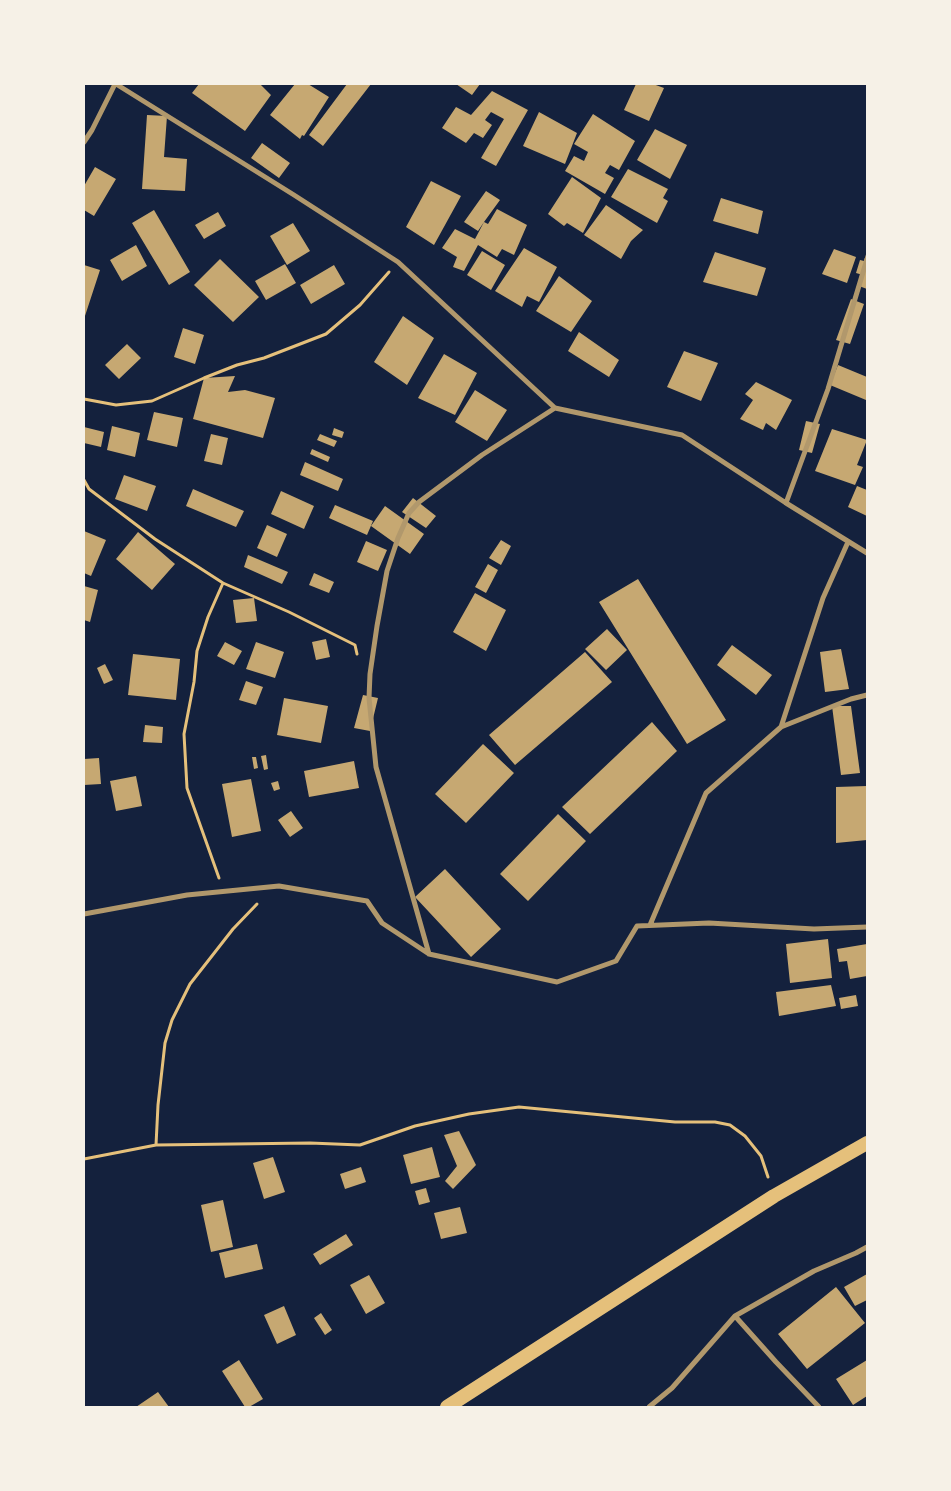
<!DOCTYPE html>
<style>
body{margin:0}
#map{position:relative;width:951px;height:1491px;overflow:hidden;background:#14213d;font-family:"Roboto Condensed",sans-serif}
canvas{display:block}
.frame{position:absolute;inset:0;border:85px solid #f6f1e7;pointer-events:none}
</style>
<div id="map">
<canvas width="951" height="1491"></canvas>
<div class="frame"></div>
</div>
<script>
const g = document.querySelector('canvas').getContext('2d');
g.lineJoin = 'round';
function fillPath(path, color) { g.fillStyle = color; g.fill(path, 'evenodd'); }
const shape = rows => new Path2D(rows.map(r => 'M' + r).join(''));
function trace(path, color, width, dash) { g.strokeStyle = color; g.lineWidth = width; g.lineCap = dash ? 'butt' : 'round'; g.setLineDash(dash || []); g.stroke(path); }
const building = shape([
 [199,84,260,84,271,95,245,131,192,93],
 [295,84,308,84,329,97,304,136,302,135,300,139,270,115],
 [347,84,371,84,323,146,309,135],
 [456,84,480,84,472,95],
 [636,84,653,84,664,88,649,121,624,110],
 [492,91,528,110,496,166,481,158,504,119,491,112,485,120,492,125,483,138,474,133,466,143,442,128,456,107,471,115],
 [539,112,577,133,565,164,523,146],
 [593,114,635,141,619,170,610,165,605,173,614,178,605,194,565,171,574,156,584,161,588,152,574,144],
 [147,115,167,116,164,157,187,159,185,191,142,189],
 [655,129,687,145,670,179,637,160],
 [262,143,290,163,279,178,251,158],
 [95,167,116,179,94,216,84,210,84,186],
 [628,169,668,189,663,198,668,201,657,223,611,197],
 [572,177,601,198,583,233,567,223,564,226,548,214],
 [431,181,461,196,434,245,406,227],
 [486,191,500,200,484,222,488,224,497,209,527,225,514,255,502,249,497,257,478,245,464,271,453,267,457,257,442,248,455,229,475,239,484,222,478,231,464,222],
 [721,198,763,211,758,234,713,221],
 [606,205,643,230,631,241,621,259,584,235],
 [154,210,190,272,169,285,132,223],
 [218,212,226,226,204,239,195,225],
 [293,223,310,251,287,265,270,236],
 [136,245,147,266,122,281,110,260],
 [524,248,557,267,539,302,527,296,522,307,495,291],
 [834,249,856,257,847,283,822,274],
 [482,251,505,265,491,290,467,275],
 [867,251,867,289,859,286,863,275,856,273,860,260,864,261],
 [715,252,766,268,757,296,703,282],
 [220,259,259,297,233,322,194,285],
 [285,264,296,283,266,300,255,281],
 [84,265,100,270,84,319],
 [334,265,345,284,311,304,300,285],
 [559,276,592,301,571,332,536,311],
 [851,299,864,304,850,344,836,340],
 [403,316,434,338,407,385,374,362],
 [183,328,204,335,195,364,174,357],
 [579,332,619,360,609,377,568,351],
 [127,344,141,358,119,379,105,365],
 [684,351,718,363,701,401,667,387],
 [444,354,477,373,455,415,418,398],
 [838,365,867,377,866,400,830,385],
 [235,376,228,392,245,390,275,398,263,438,193,419,204,378],
 [756,382,792,400,776,430,766,423,763,430,740,419,753,400,745,394],
 [475,390,507,410,487,441,455,422],
 [154,412,183,418,177,447,147,440],
 [806,421,820,424,812,453,799,450],
 [112,426,140,433,135,457,107,450],
 [84,427,104,432,101,447,84,443],
 [334,428,344,432,342,438,332,435],
 [832,429,867,440,857,465,863,467,855,485,815,471],
 [211,434,228,438,222,465,204,461],
 [320,434,337,441,334,447,317,440],
 [312,449,330,457,328,462,310,454],
 [305,462,343,479,338,491,300,475],
 [124,475,156,486,147,511,115,499],
 [857,486,867,490,867,516,848,507],
 [193,489,244,511,236,527,186,506],
 [281,491,314,506,304,529,271,514],
 [413,498,436,516,426,528,402,512],
 [335,505,373,521,367,535,329,518],
 [385,506,424,534,410,554,371,526],
 [267,525,287,534,277,557,257,548],
 [84,531,106,540,91,576,84,573],
 [138,532,175,564,152,590,116,559],
 [501,540,511,546,501,565,489,558],
 [366,541,387,550,378,571,357,562],
 [248,555,288,572,282,584,244,567],
 [488,564,498,570,486,593,475,587],
 [314,573,334,582,329,593,309,585],
 [638,579,726,720,687,744,599,602],
 [84,586,98,590,90,622,84,620],
 [475,593,506,610,486,651,453,632],
 [254,598,257,621,236,623,233,600],
 [607,629,627,650,606,670,585,649],
 [326,639,330,657,316,660,312,642],
 [225,642,242,651,234,665,217,656],
 [256,642,284,652,275,678,246,669],
 [732,645,772,675,756,695,717,665],
 [841,649,849,689,825,692,820,652],
 [585,652,612,682,515,765,489,735],
 [133,654,180,659,176,700,128,695],
 [105,664,113,680,104,684,97,668],
 [246,681,263,687,256,705,239,700],
 [363,695,378,698,370,731,354,728],
 [284,698,328,706,321,743,277,735],
 [832,706,851,706,860,773,841,775],
 [652,722,677,751,590,834,562,807],
 [145,725,163,727,162,743,143,742],
 [483,744,514,773,466,823,435,794],
 [266,755,268,769,264,770,261,756],
 [252,757,256,757,258,768,254,769],
 [99,758,101,784,84,785,84,759],
 [354,761,359,788,309,797,304,771],
 [136,776,142,806,116,811,110,781],
 [251,779,261,831,232,837,222,784],
 [278,781,280,789,274,791,271,783],
 [867,786,867,840,836,843,836,787],
 [291,811,303,828,290,837,278,820],
 [558,814,586,841,528,901,500,874],
 [445,869,501,929,471,957,415,897],
 [828,939,832,978,790,983,786,944],
 [867,944,867,976,850,979,847,961,839,962,837,949],
 [831,985,836,1006,779,1016,776,992],
 [856,995,858,1006,841,1009,839,998],
 [459,1131,476,1165,453,1189,445,1181,457,1166,444,1135],
 [432,1147,440,1177,411,1184,403,1155],
 [273,1157,285,1192,264,1199,253,1163],
 [361,1167,366,1182,345,1189,340,1174],
 [426,1188,430,1202,419,1205,415,1191],
 [223,1200,233,1247,211,1252,201,1205],
 [460,1207,467,1233,441,1239,434,1213],
 [346,1234,353,1245,320,1265,313,1254],
 [257,1244,263,1269,225,1278,219,1253],
 [867,1274,867,1300,855,1306,844,1287],
 [369,1275,385,1303,366,1314,350,1285],
 [836,1287,865,1323,807,1369,778,1334],
 [284,1306,296,1335,277,1344,264,1315],
 [321,1313,332,1330,325,1335,314,1318],
 [239,1360,263,1399,249,1407,245,1407,222,1371],
 [867,1360,867,1396,853,1405,836,1379],
 [158,1392,169,1407,136,1407]
]);
const path = shape([
 [84,399,116,405,152,401,204,378,237,365,264,358,326,334,360,305,389,272],
 [84,480,89,489,155,539,223,583,289,612,355,645,357,654],
 [219,878,187,788,184,734,194,682,197,651,208,617,223,583],
 [156,1145,158,1105,165,1043,172,1020,190,984,233,929,257,904],
 [84,1159,156,1145,310,1143,360,1145,415,1126,469,1114,519,1107,675,1122,715,1122,730,1125,745,1136,761,1156,768,1177]
]);
const minor = shape([
 [116,84,294,195,398,262,555,408,682,435,786,503,867,553],
 [84,142,92,130,115,84],
 [786,503,828,389,867,259],
 [781,727,823,598,848,542],
 [84,914,187,895,279,886,367,901,382,923,429,954,557,982,616,961,637,926,709,923,814,929,867,927],
 [650,925,706,793,781,727,851,699,867,695],
 [429,954,376,767,369,698,370,674,377,626,387,571,398,538,409,513,419,502,482,455,555,408],
 [735,1316,776,1362,819,1407],
 [649,1407,672,1388,735,1316,814,1271,856,1253,867,1247]
]);
const trunk = shape([
 [447,1407,774,1196,867,1143]
]);
fillPath(building, '#c6a872');
trace(path, '#e5c07b', 3);
trace(minor, '#b1986c', 5);
trace(trunk, '#e5c07b', 14);
</script>
